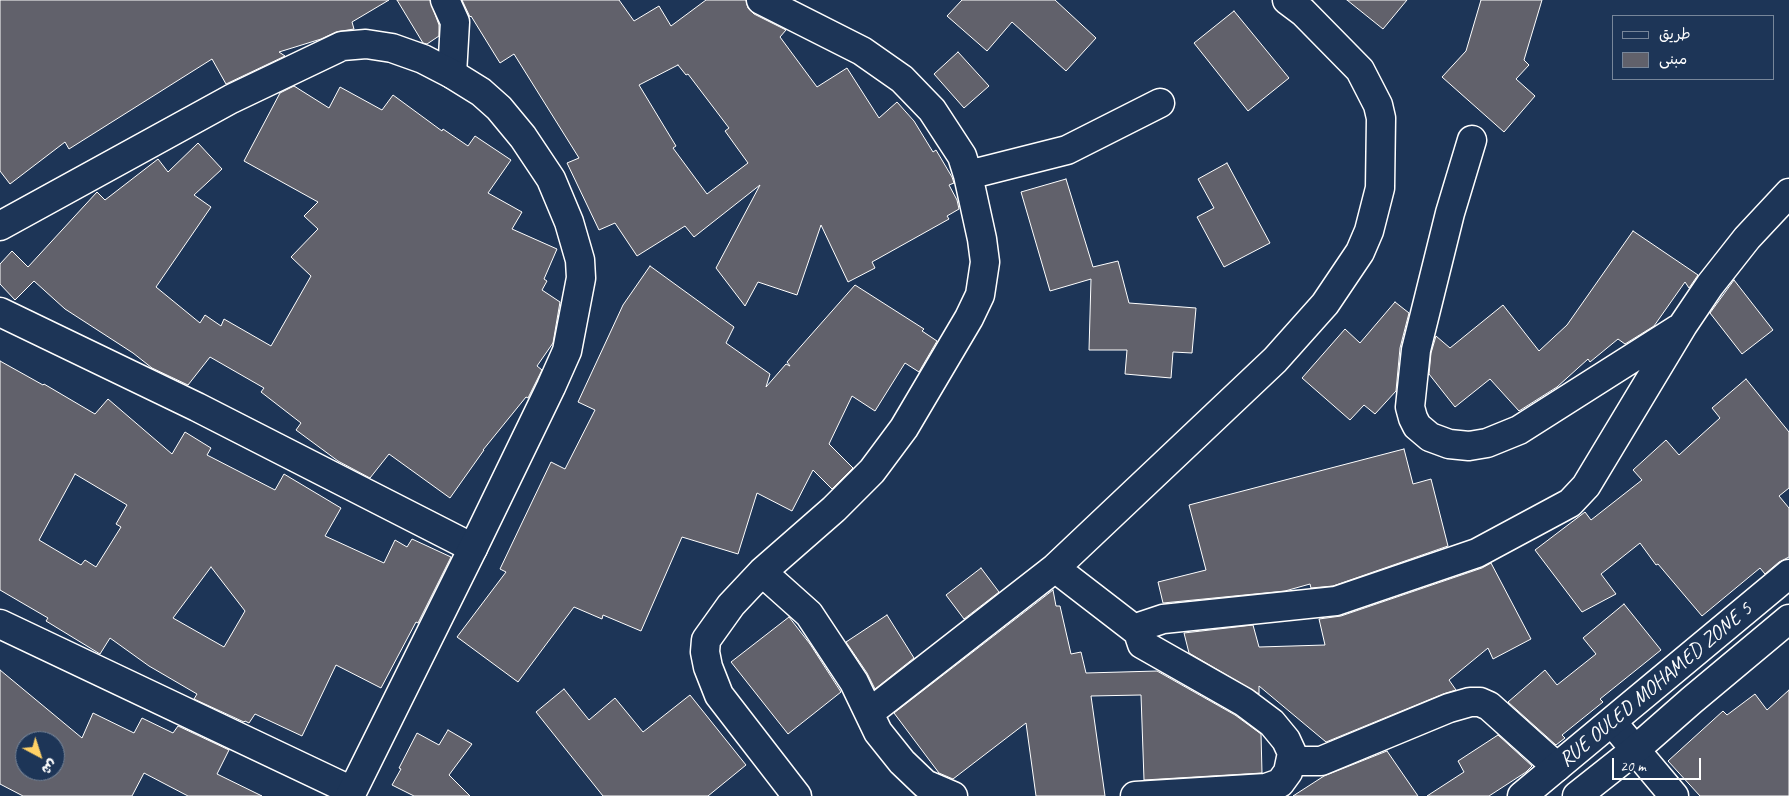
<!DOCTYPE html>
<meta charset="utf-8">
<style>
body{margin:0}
#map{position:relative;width:1789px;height:796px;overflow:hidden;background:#1d3557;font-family:Caveat,"Playpen Sans Arabic",sans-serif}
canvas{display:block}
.legend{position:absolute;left:1612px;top:15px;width:162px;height:65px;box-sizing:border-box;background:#1d3557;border:1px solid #77869a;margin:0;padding:6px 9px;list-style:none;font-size:15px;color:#fff}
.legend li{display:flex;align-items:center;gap:10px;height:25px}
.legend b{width:25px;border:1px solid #77869a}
.north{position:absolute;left:15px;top:731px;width:50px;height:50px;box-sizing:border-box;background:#1d3557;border:1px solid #77869a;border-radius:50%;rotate:140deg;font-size:14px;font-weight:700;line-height:20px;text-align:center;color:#fff}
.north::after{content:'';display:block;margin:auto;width:18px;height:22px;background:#ffd166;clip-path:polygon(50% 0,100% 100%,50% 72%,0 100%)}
.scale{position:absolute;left:1612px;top:758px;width:89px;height:22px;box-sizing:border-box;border:2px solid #fff;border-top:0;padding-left:6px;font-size:15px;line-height:18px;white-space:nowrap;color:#fff;-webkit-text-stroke:4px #1d3557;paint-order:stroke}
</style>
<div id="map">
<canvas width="1789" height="796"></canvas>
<ul class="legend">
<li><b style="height:6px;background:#1d3557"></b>طريق</li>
<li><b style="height:14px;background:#61616b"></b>مبنى</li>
</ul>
<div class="north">ش</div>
<div class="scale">20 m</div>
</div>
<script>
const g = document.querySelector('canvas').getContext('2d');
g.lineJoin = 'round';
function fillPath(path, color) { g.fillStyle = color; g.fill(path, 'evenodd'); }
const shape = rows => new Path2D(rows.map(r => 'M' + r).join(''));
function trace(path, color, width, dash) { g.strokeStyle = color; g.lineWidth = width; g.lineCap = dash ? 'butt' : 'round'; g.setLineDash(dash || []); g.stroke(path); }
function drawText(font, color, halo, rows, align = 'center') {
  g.font = font + ' Caveat,sans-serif'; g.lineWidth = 4.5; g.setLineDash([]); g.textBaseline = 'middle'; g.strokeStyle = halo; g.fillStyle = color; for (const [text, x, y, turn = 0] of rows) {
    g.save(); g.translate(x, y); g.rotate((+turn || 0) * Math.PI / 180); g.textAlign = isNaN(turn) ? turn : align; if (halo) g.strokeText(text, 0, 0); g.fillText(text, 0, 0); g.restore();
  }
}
const building = shape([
 [0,0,389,0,352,22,354,29,336,32,321,39,279,52,285,56,226,84,212,59,69,149,65,142,10,184,0,171,0,0],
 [397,0,430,0,439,25,439,36,427,44,423,43,397,0],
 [462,0,619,0,634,21,659,6,671,26,706,0,746,0,748,8,754,14,786,30,780,37,817,87,847,68,879,118,897,102,914,121,933,152,936,150,952,177,954,183,949,185,957,200,959,209,947,216,949,219,872,262,875,268,848,282,821,225,797,295,758,282,745,306,716,268,760,185,694,237,685,226,637,256,615,223,599,230,567,163,579,158,514,54,500,63,471,16,470,17,462,0],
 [678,65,686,75,688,74,729,128,725,131,748,163,707,194,673,148,676,146,639,85,678,65],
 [962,0,1055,0,1096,38,1066,71,1012,22,987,51,947,16,962,0],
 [1347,0,1407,0,1383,29,1347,0],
 [1481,0,1542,0,1524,60,1529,65,1516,79,1535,96,1504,132,1442,77,1466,51,1481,0],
 [1234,11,1289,78,1248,111,1194,43,1234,11],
 [958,52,989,86,964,108,934,74,958,52],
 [294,86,329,108,340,87,382,110,393,95,442,131,443,129,468,146,475,136,511,160,488,193,522,212,512,229,557,249,544,279,547,281,542,290,560,302,553,343,537,366,542,370,528,398,526,397,483,450,484,450,450,498,389,454,370,478,338,461,296,430,301,423,261,392,264,388,210,357,188,385,152,368,133,353,65,309,34,281,15,300,0,284,0,264,12,251,28,267,97,192,105,200,158,159,168,172,198,143,222,169,194,195,211,207,156,287,200,323,205,315,221,326,224,319,271,346,311,276,291,257,318,229,304,216,318,202,244,161,280,93,294,86],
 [1227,163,1270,243,1224,267,1197,217,1214,208,1198,179,1227,163],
 [1066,179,1093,267,1118,261,1129,303,1196,308,1192,353,1173,352,1171,378,1125,374,1127,350,1089,350,1091,279,1050,291,1021,192,1066,179],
 [1633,231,1698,275,1689,288,1685,282,1654,326,1625,344,1618,339,1590,362,1588,359,1557,387,1519,411,1490,379,1455,407,1429,374,1431,353,1436,336,1450,348,1503,305,1539,351,1567,325,1633,231],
 [650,266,734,327,726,343,770,374,766,387,786,364,790,366,787,362,855,285,924,329,922,331,937,341,919,372,905,363,875,411,852,396,829,444,853,468,832,489,813,470,792,511,757,493,738,554,682,537,641,631,603,615,602,619,574,607,518,682,457,637,506,572,500,569,551,462,565,469,595,410,578,402,623,305,650,266],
 [1734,280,1773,330,1742,354,1710,313,1734,280],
 [1395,302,1409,313,1400,348,1396,391,1375,414,1364,405,1350,420,1302,378,1345,329,1360,343,1395,302],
 [0,361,43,385,44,384,95,414,108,399,172,454,185,432,211,448,207,455,275,490,284,474,341,508,325,536,384,563,395,540,407,547,412,539,451,557,418,623,416,622,381,688,336,665,302,736,255,714,249,723,245,721,244,722,194,699,197,694,149,666,110,638,100,654,46,621,48,618,0,590,0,361],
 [75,474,127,505,116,524,121,527,96,567,85,560,81,565,39,540,75,474],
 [211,567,245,611,224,647,173,618,211,567],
 [1746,379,1789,432,1789,488,1779,496,1789,508,1789,557,1779,562,1765,574,1760,568,1702,616,1658,564,1656,565,1640,543,1601,574,1616,594,1582,612,1535,550,1585,512,1591,520,1642,480,1633,470,1666,440,1679,455,1720,418,1712,408,1746,379],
 [1404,449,1413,484,1431,479,1448,546,1333,586,1311,588,1310,584,1285,591,1163,603,1158,582,1206,570,1189,505,1404,449],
 [1491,563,1531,639,1493,659,1488,648,1449,680,1456,690,1443,694,1326,742,1259,686,1259,694,1189,653,1184,633,1253,625,1259,647,1325,645,1319,619,1341,616,1482,568,1491,563],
 [981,568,999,592,964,619,946,595,981,568],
 [1053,590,1056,606,1060,606,1071,654,1081,652,1086,673,1157,671,1235,715,1261,734,1262,773,1144,780,1141,695,1091,696,1105,796,1036,796,1026,723,953,779,939,773,894,713,1053,590],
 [1624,604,1661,650,1600,699,1603,702,1562,735,1565,738,1556,745,1508,702,1545,670,1557,685,1596,654,1583,638,1624,604],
 [887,615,914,658,875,689,867,673,846,642,887,615],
 [789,617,810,644,841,692,788,734,731,662,789,617],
 [0,670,82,738,93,713,134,733,142,718,173,733,178,726,229,750,217,774,262,796,188,796,144,773,132,796,23,796,0,784,0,670],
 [25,741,55,741,55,771,25,771,25,741],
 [564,689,589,720,615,698,643,732,690,695,746,765,708,796,603,796,536,712,564,689],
 [1789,690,1789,796,1700,796,1668,761,1723,711,1727,715,1755,694,1767,710,1789,690],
 [448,730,472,744,449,775,470,796,414,796,392,785,401,769,399,768,417,733,439,745,448,730],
 [1498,735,1532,766,1526,772,1489,796,1427,796,1464,772,1458,761,1498,735],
 [1387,751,1418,796,1293,796,1324,776,1387,751]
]);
const minor = shape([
 [445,0,455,22,452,74],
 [761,0,862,51,902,79,932,110,962,156,968,175,982,239,985,262,980,295,969,318,904,428,872,471,834,509,762,572,731,605,706,640,705,652,708,667,719,695,797,796],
 [1472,140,1450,213,1416,350,1410,407,1413,418,1417,426,1430,437,1449,444,1469,446,1487,443,1519,430,1678,329],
 [968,175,1067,150,1160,103],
 [0,312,197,407,473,548],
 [1055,568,1138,632],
 [762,572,809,614,854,682,878,732,902,762,925,784,953,796],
 [0,624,352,791],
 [869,713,1055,568,1275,360,1325,304,1360,252,1369,231,1380,188,1381,118,1378,105,1360,70,1303,12,1287,0],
 [1612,722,1674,796],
 [1291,761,1321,761,1449,708,1470,702,1480,702,1489,706,1557,767],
 [1135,796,1266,788,1280,783,1288,772,1292,753,1286,740,1272,723,1244,702,1142,644,1138,632,1142,626,1163,619,1336,601,1477,553,1570,503,1586,486,1683,325,1710,285,1747,238,1789,193]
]);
const tertiary = shape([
 [0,226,231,99,342,46,366,44,392,48,423,59,452,74,481,92,499,108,523,137,551,179,569,222,580,260,581,278,567,351,551,387,473,548,350,796],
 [1522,796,1789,574],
 [1577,796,1635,750,1692,700,1789,619]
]);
const streetNames = [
 ["RUE OULED MOHAMED ZONE 5",1656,685,-40]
];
fillPath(building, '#61616b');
trace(building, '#fff', 1);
trace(minor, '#fff', 31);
trace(tertiary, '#fff', 31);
trace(minor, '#1d3557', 28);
trace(tertiary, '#1d3557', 28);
drawText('21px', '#fff', '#1d3557', streetNames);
</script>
